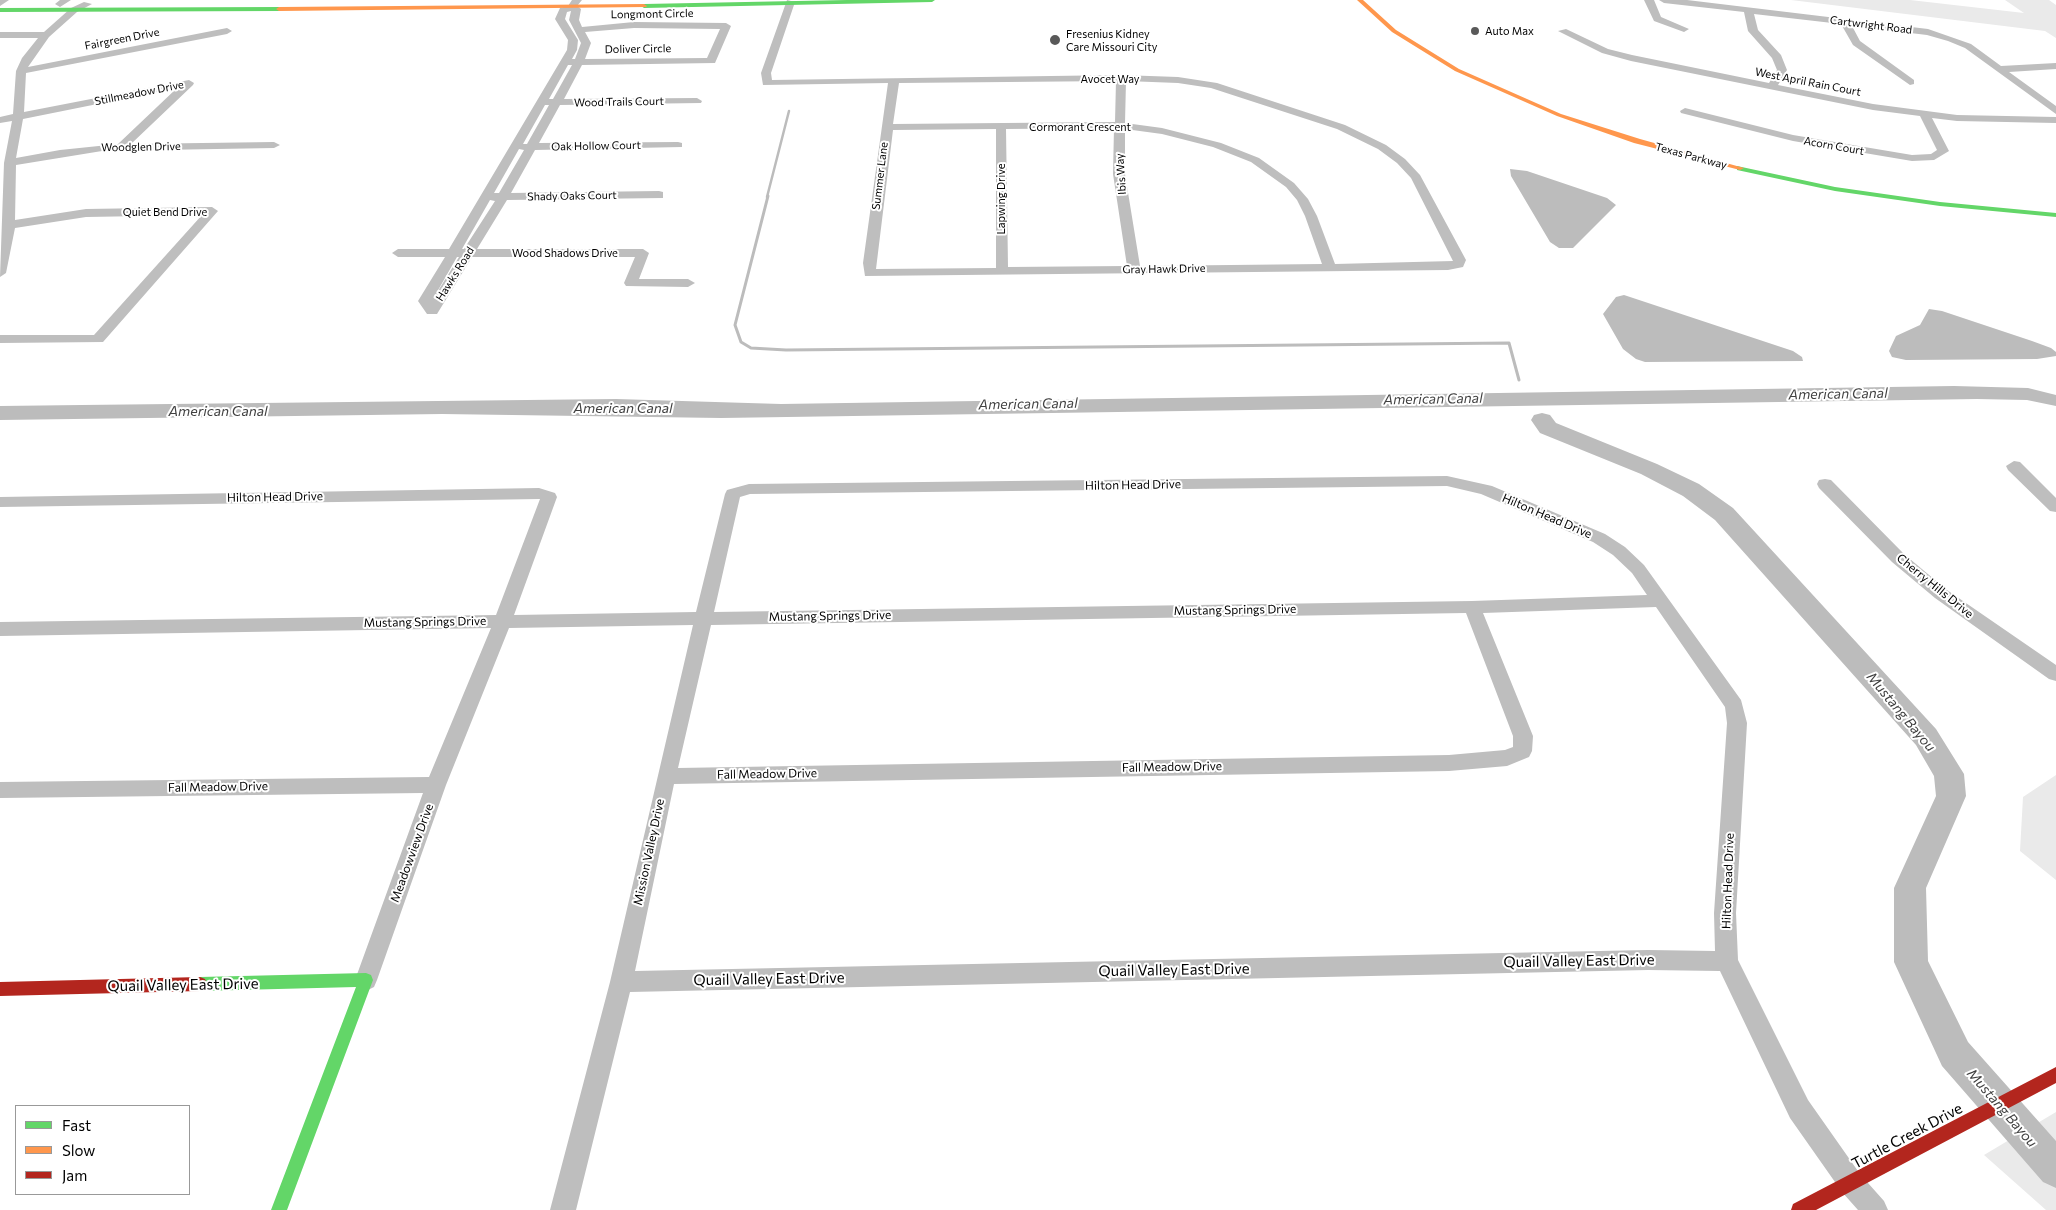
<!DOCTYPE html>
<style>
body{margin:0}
#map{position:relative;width:2056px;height:1210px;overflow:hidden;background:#fff;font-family:Commissioner,sans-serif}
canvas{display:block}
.legend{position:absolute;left:15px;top:1105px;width:175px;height:90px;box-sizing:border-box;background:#fff;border:1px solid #999;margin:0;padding:6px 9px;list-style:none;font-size:15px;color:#000}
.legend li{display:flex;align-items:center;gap:10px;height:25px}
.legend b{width:25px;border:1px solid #999}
</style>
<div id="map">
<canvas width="2056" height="1210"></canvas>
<ul class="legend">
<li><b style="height:6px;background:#63d668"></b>Fast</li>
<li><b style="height:6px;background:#ff974d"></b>Slow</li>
<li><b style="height:6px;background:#b3261e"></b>Jam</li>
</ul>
</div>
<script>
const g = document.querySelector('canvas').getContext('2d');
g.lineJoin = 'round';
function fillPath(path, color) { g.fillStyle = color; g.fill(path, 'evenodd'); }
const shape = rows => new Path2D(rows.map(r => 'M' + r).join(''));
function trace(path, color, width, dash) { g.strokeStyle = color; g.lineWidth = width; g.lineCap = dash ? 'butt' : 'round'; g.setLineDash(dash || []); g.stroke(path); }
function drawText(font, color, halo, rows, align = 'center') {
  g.font = font + ' Commissioner,sans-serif'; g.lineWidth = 4; g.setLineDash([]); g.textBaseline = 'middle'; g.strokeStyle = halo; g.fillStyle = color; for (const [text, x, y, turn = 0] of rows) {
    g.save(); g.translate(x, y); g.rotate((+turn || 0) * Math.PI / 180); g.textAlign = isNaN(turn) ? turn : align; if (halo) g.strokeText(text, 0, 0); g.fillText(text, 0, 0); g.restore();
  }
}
const green = shape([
 [1791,0,1910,0,2024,13,2005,0,2049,0,2056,5,2056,38,2045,31],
 [2056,775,2056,880,2020,851,2023,797],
 [2056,1112,2056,1210,2046,1210,1984,1155]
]);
const water = shape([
 [1510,169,1527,171,1607,198,1616,205,1573,248,1559,248,1550,242,1511,176],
 [1624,295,1793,351,1802,357,1803,361,1645,362,1636,359,1623,349,1603,314,1616,297],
 [1929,309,1942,311,2032,341,2051,348,2056,352,2056,356,2037,359,1906,360,1892,357,1889,351,1896,336,1920,325],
 [1954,386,2028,388,2056,395,2056,406,2027,400,1977,399,721,418,442,414,0,420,0,406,82,405,616,399,781,404]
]);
const streamFar1 = shape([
 [767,197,789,111]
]);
const stream = shape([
 [768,196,735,325,741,342,751,348,786,350,1509,343,1519,380]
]);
const river = shape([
 [1542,413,1550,415,1556,423,1657,464,1699,484,1733,508,1936,729,1964,774,1966,796,1926,888,1928,961,1968,1042,2056,1141,2056,1188,2043,1182,1942,1066,1894,962,1894,888,1936,796,1934,776,1916,745,1715,520,1683,496,1641,474,1540,433,1531,420,1534,415,1542,413]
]);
const street = shape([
 [0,0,9,0,0,6,0,0],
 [60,0,71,0,60,7,55,4,60,0],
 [572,0,582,0,577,6,581,9,579,20,582,27,634,22,726,23,731,26,715,63,582,65,564,99,697,98,702,101,701,103,560,105,539,143,678,142,682,143,682,147,535,150,511,193,659,191,663,192,663,198,507,200,477,249,643,249,649,253,639,279,688,279,695,283,688,287,626,286,624,283,635,257,472,257,437,314,427,314,418,301,445,257,398,257,392,253,398,249,449,249,567,50,568,40,555,19,560,8,568,6,572,0],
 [571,11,569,20,581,43,575,59,572,59,577,50,578,40,565,19,567,12,571,11],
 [634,28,720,29,707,58,585,59,591,43,585,32,634,28],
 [568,65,572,65,553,99,549,99,568,65],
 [545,105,549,105,527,144,523,144,545,105],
 [519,149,524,150,499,193,494,193,519,149],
 [490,200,495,201,464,249,462,249,490,200],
 [457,257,459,257,433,299,457,257],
 [787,0,795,2,771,73,772,80,1121,75,1178,77,1217,83,1345,125,1386,145,1405,159,1420,175,1466,260,1463,267,1448,270,865,276,863,263,888,83,763,85,761,73,787,0],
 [1116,81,1115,122,893,124,899,83,1116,81],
 [1126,81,1178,83,1211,88,1337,129,1378,149,1397,163,1411,178,1453,261,1335,264,1317,216,1308,199,1294,183,1259,158,1221,143,1162,128,1125,123,1126,81],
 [1114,128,1113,174,1127,266,1008,267,1006,129,1114,128],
 [996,129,996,268,876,269,893,130,996,129],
 [1125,129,1162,134,1213,147,1251,162,1286,187,1297,200,1305,216,1322,264,1140,266,1125,174,1125,129],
 [1644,0,1654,0,1661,17,1689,29,1684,32,1654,21,1644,0],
 [1659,0,1687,0,1928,29,1971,44,2001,66,2056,63,2056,69,2009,72,2056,106,2056,114,1965,48,1948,41,1927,35,1852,26,1860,41,1914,80,1914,84,1910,85,1853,45,1841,24,1754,14,1758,30,1781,55,1787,70,1778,85,1873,104,1957,115,2056,117,2056,123,1957,121,1932,118,1949,151,1934,160,1912,161,1793,141,1681,113,1680,111,1685,108,1793,135,1912,155,1931,154,1937,150,1920,116,1873,110,1631,61,1602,53,1558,31,1566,29,1608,49,1632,55,1769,83,1777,70,1772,58,1748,31,1744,12,1664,3,1659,0],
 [84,2,92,4,77,12,49,37,28,67,227,28,232,31,227,34,26,73,24,112,189,80,194,83,193,85,131,144,274,142,280,145,274,148,102,151,16,165,15,220,86,209,212,207,218,211,103,342,0,343,0,335,94,335,202,215,86,217,15,228,6,273,0,277,4,163,12,121,0,123,0,117,13,114,16,71,22,58,38,38,0,38,0,32,44,32,71,8,84,2],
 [177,88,118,144,60,150,16,158,23,119,177,88],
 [2014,461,2020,462,2056,498,2056,512,2050,511,2008,470,2006,466,2014,461],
 [1447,476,1492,486,1605,534,1625,547,1644,565,1741,700,1747,723,1736,913,1738,960,1808,1100,1860,1174,1884,1201,1888,1210,1858,1210,1842,1192,1790,1118,1720,971,1648,970,630,992,576,1210,550,1210,610,982,693,625,509,628,446,785,377,980,374,987,366,991,358,987,355,980,423,793,0,798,0,782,429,777,491,628,0,636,0,622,496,615,540,499,0,507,0,497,539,488,555,493,557,497,514,615,696,612,725,494,727,490,749,484,1447,476],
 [1447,486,1481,494,1593,542,1613,555,1632,573,1647,595,1472,601,714,612,740,497,750,494,1447,486],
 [1656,607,1725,707,1727,723,1714,913,1715,951,1648,950,635,971,674,784,1449,771,1507,766,1529,757,1532,751,1533,736,1483,613,1656,607],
 [1466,613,1513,736,1513,747,1505,750,1449,755,678,768,711,625,1466,613],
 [1825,479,1831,480,1904,554,1947,590,2056,665,2056,681,2049,679,1935,598,1892,562,1819,488,1817,484,1819,480,1825,479]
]);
const fast = shape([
 [847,0,935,0,932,2,644,8,641,6,644,4,847,0],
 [0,8,279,7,282,9,279,11,0,12,0,8],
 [1737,166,1835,187,1940,202,2056,213,2056,217,1940,206,1835,191,1737,170,1737,166],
 [366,973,371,975,373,980,287,1210,271,1210,356,987,200,991,195,989,193,984,195,979,200,977,366,973]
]);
const slow = shape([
 [1357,0,1363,0,1396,30,1459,69,1561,114,1640,139,1744,168,1740,170,1634,143,1557,116,1455,71,1392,32,1357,0],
 [644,4,647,6,646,7,279,11,276,9,279,7,644,4]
]);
const jam = shape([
 [200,977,205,979,207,984,205,989,200,991,0,996,0,982,200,977],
 [2056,1067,2056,1083,1816,1210,1791,1210,1793,1204,2056,1067]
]);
const markers = [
 [1475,31,5,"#595959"],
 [1055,40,6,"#595959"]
];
const farStreetnames = [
 ["Longmont Circle",652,14,-1],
 ["Cartwright Road",1871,25,7],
 ["Fairgreen Drive",122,39,-11],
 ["Doliver Circle",638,49,-1],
 ["Avocet Way",1110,79],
 ["West April Rain Court",1808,82,11],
 ["Stillmeadow Drive",139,93,-11],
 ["Wood Trails Court",619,102,-1],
 ["Cormorant Crescent",1080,127],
 ["Oak Hollow Court",596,146,-1],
 ["Acorn Court",1834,146,10],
 ["Woodglen Drive",141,147,-1],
 ["Texas Parkway",1691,156,15],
 ["Ibis Way",1121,174,-94],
 ["Summer Lane",880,176,-83],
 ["Shady Oaks Court",572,196,-1],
 ["Lapwing Drive",1001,199,-90],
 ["Quiet Bend Drive",165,212],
 ["Wood Shadows Drive",565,253],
 ["Gray Hawk Drive",1164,269,-1],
 ["Hawks Road",455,274,-58]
];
const farPoinames = [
 ["Auto Max",1485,31],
 ["Fresenius Kidney",1066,34],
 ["Care Missouri City",1066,47]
];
const streetNames = [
 ["Hilton Head Drive",1133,485,-1],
 ["Hilton Head Drive",275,497,-1],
 ["Hilton Head Drive",1547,516,23],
 ["Cherry Hills Drive",1935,586,39],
 ["Mustang Springs Drive",1235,610,-1],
 ["Mustang Springs Drive",830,616,-1],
 ["Mustang Springs Drive",425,622,-1],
 ["Fall Meadow Drive",1172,767,-1],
 ["Fall Meadow Drive",767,774,-1],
 ["Fall Meadow Drive",218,787,-1],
 ["Mission Valley Drive",649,852,-78],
 ["Meadowview Drive",412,853,-70],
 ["Hilton Head Drive",1728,881,-88]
];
const waterNames = [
 ["American Canal",1838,394,-1],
 ["American Canal",1433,399,-1],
 ["American Canal",1028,404,-1],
 ["American Canal",623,408],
 ["American Canal",218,411],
 ["Mustang Bayou",1901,712,50],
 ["Mustang Bayou",2002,1108,49]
];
const nearStreetnames = [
 ["Quail Valley East Drive",1579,961,-1],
 ["Quail Valley East Drive",1174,970,-1],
 ["Quail Valley East Drive",769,979,-1],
 ["Quail Valley East Drive",183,985,-1],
 ["Turtle Creek Drive",1907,1136,-28]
];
fillPath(green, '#eaeaea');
fillPath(water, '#bcbcbc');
trace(streamFar1, '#bcbcbc', 2.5);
trace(stream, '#bcbcbc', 3);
fillPath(river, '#bcbcbc');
fillPath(street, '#bebebe');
fillPath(fast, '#63d668');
fillPath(slow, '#ff974d');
fillPath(jam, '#b3261e');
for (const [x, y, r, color] of markers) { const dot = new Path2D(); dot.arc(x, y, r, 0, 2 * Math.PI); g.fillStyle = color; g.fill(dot); trace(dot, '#fff', 2); }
drawText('11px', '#000', '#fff', farStreetnames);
drawText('11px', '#000', '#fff', farPoinames, 'left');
drawText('12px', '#000', '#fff', streetNames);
drawText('italic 14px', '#404040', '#fff', waterNames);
drawText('15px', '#000', '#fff', nearStreetnames);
</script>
